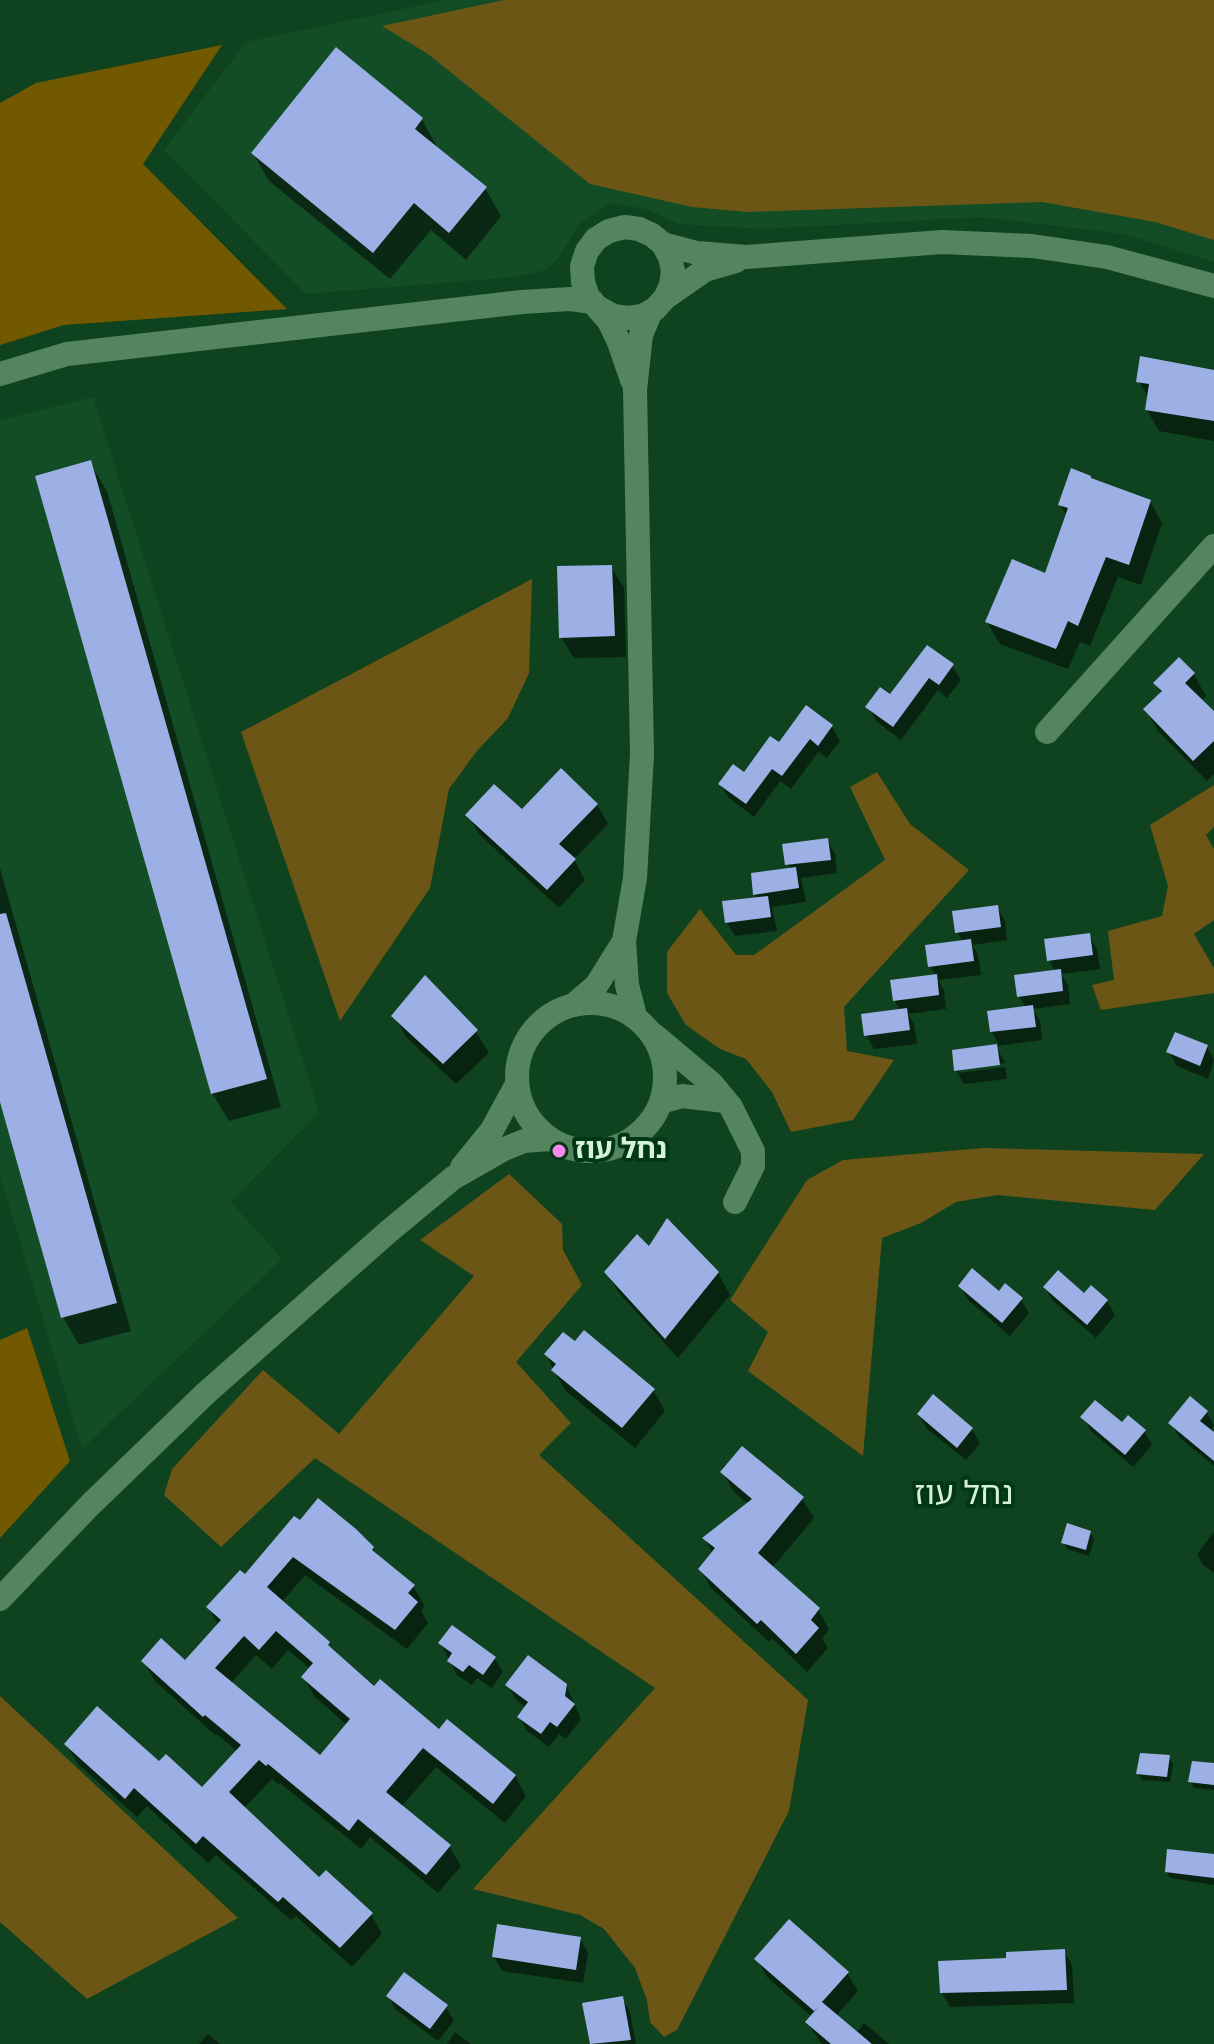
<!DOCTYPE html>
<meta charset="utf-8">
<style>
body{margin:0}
canvas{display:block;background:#0f421e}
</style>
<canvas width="1214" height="2044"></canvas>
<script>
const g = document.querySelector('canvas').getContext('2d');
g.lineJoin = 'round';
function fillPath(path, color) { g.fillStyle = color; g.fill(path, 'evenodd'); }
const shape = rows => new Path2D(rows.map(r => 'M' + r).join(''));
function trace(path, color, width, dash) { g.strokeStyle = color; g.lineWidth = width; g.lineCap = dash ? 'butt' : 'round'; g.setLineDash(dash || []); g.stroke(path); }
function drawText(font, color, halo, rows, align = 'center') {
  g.font = font + ' Jost,"Noto Sans Hebrew",sans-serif'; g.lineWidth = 8; g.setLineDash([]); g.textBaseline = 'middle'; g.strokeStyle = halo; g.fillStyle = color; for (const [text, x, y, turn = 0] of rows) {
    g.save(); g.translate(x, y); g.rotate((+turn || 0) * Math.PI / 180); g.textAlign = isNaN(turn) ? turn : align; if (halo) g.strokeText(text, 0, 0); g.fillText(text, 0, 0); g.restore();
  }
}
const built = shape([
 [446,0,1214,0,1214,262,1125,234,982,217,761,229,679,224,646,209,611,203,578,225,560,256,546,270,515,277,306,294,164,150,246,42],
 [93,397,319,1112,231,1202,282,1259,82,1449,0,1175,0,420]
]);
const green = shape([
 [504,0,1214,0,1214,240,1155,222,1042,202,747,212,692,207,590,184,428,54,382,26],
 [532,579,529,673,508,718,476,752,449,789,430,888,340,1021,241,732],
 [877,772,910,824,969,870,844,1007,847,1051,894,1060,853,1120,791,1132,772,1092,746,1059,720,1049,686,1025,667,993,667,952,700,909,736,955,754,955,885,860,850,787],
 [1214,785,1214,827,1206,835,1214,849,1214,920,1194,934,1214,968,1214,993,1101,1010,1092,985,1114,980,1108,931,1162,916,1168,886,1150,825],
 [984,1148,1204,1154,1155,1210,997,1195,956,1202,921,1223,882,1238,863,1456,748,1371,768,1332,730,1300,807,1180,843,1160],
 [509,1174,562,1224,563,1250,582,1285,516,1362,571,1423,539,1455,808,1700,789,1811,677,2030,664,2037,650,2022,647,2000,635,1968,604,1929,580,1915,473,1889,655,1688,315,1458,221,1547,164,1495,172,1469,263,1370,339,1434,474,1276,420,1240],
 [0,1696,238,1918,87,1999,0,1922]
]);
const forest = shape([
 [222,45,143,164,287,309,64,325,0,345,0,103,36,83],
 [27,1328,70,1461,0,1538,0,1340]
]);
const shadow = shape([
 [337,50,422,120,438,148,485,188,501,216,466,260,431,230,390,279,269,181,253,153],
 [1214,370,1214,441,1159,431,1147,410,1149,399,1139,381],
 [90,463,107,491,281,1107,229,1121,212,1093],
 [1150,501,1162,523,1141,585,1118,577,1090,646,1080,642,1068,669,1000,644,987,622,1046,576,1067,516,1060,505],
 [611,567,624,588,626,657,574,658,561,637],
 [1179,660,1194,675,1206,696,1201,701,1214,714,1214,774,1207,781,1158,731,1146,710,1162,694,1155,683],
 [952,666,961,680,947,698,938,690,901,740,876,721,868,707],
 [832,727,840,741,827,758,818,752,791,789,780,781,754,817,729,798,720,784,745,775],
 [597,805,608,824,574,859,585,880,559,908,479,834,468,815],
 [827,840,835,854,837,873,801,878,806,902,772,907,777,931,735,936,727,923,758,899,755,894,790,870,784,846],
 [0,868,131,1331,79,1345,63,1317,0,1095],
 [997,907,1005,921,1007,940,972,945,978,955,981,975,938,980,944,990,946,1009,908,1014,914,1024,917,1044,874,1049,866,1035,901,1011,895,1001,936,976,930,966,963,942,957,932],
 [1089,935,1097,949,1100,969,1061,974,1068,985,1070,1004,1033,1009,1040,1021,1042,1040,996,1046,1005,1063,959,1068,959,1073,1005,1067,1007,1079,964,1084,956,1070,954,1051,999,1045,992,1032,1026,1008,1019,996,1056,972,1049,960],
 [425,978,476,1032,489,1053,456,1084,406,1037,394,1016],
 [1207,1047,1214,1060,1208,1079,1177,1066,1169,1052],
 [607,1272,718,1273,730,1295,678,1358,619,1293],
 [960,1286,1021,1300,1029,1313,1010,1336,968,1300],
 [1045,1288,1107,1301,1115,1315,1096,1338,1053,1301],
 [575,1344,653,1390,665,1411,635,1448,566,1391,553,1370,547,1354],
 [1207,1412,1214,1425,1210,1432,1214,1435,1214,1466,1179,1437,1171,1423],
 [919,1415,972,1429,980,1443,966,1460,927,1429],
 [1083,1417,1144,1431,1152,1445,1133,1467,1091,1431],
 [723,1473,802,1499,814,1518,772,1568,818,1610,829,1629,822,1639,828,1648,807,1672,772,1638,769,1642,711,1588,700,1569,713,1554,705,1538,748,1504,734,1492],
 [294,1519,372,1548,377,1557,413,1586,425,1606,421,1611,428,1623,407,1649,305,1575,281,1603,375,1689,515,1776,526,1796,505,1823,436,1767,401,1807,449,1846,461,1866,438,1893,370,1837,361,1849,280,1783,279,1785,272,1779,243,1809,319,1880,371,1914,382,1934,352,1967,296,1916,291,1920,216,1855,208,1863,147,1806,137,1817,78,1764,66,1744,159,1764,202,1790,238,1752,217,1734,216,1736,155,1681,143,1661,186,1663,219,1626,208,1607,245,1577],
 [288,1650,310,1669,303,1677,315,1697,347,1725,320,1758,231,1683,256,1655,272,1669],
 [1090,1532,1094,1539,1089,1556,1067,1549,1064,1543],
 [1214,1532,1214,1573,1203,1565,1197,1554],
 [441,1644,495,1659,503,1672,492,1688,477,1678,472,1685,457,1675],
 [566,1685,581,1719,566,1739,559,1734,549,1747,527,1731,519,1717,526,1707,516,1700,508,1686],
 [1169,1757,1173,1764,1170,1782,1142,1780,1138,1773],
 [1214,1765,1214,1790,1194,1788,1191,1782],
 [1214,1860,1214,1885,1170,1878,1167,1872],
 [580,1939,588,1953,583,1983,502,1971,494,1957],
 [1064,1951,1072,1965,1074,2003,950,2007,942,1993,1008,1960],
 [757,1959,847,1973,858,1991,836,2016,856,2033,864,2023,889,2044,822,2044,807,2023,812,2017,767,1977],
 [388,1996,446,2007,454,2021,438,2041,396,2010],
 [622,1998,630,2012,636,2044,592,2044,584,2004],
 [455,2032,471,2044,447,2044],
 [208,2034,220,2044,199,2044]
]);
const building = shape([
 [336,47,423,118,415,129,487,187,449,233,414,203,373,253,251,153],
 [1140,356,1214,370,1214,421,1145,410,1149,384,1136,382],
 [91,460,267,1079,211,1094,35,476],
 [1071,468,1091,476,1091,478,1151,500,1129,565,1106,557,1078,626,1068,621,1056,649,985,622,1012,559,1045,573,1068,508,1058,505],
 [612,565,615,636,559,638,557,566],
 [927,645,954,664,939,685,929,678,893,727,865,707,880,687,890,694],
 [1179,657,1195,673,1185,683,1214,711,1214,741,1193,761,1143,709,1162,691,1153,683],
 [806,705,833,725,818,746,810,739,782,776,772,769,746,804,718,784,733,764,744,772,770,736,779,742],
 [561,768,598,804,559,844,576,859,547,890,465,815,494,784,522,809],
 [828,838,831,860,785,865,782,844],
 [796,867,799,888,753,895,751,873],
 [768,896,771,917,725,923,722,901],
 [998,905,1001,927,955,933,952,911],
 [6,913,117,1303,61,1318,0,1102,0,914],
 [1090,933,1093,955,1047,961,1044,939],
 [971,939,974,961,928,967,925,945],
 [1061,969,1063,991,1017,997,1014,975],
 [937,974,939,995,893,1001,890,980],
 [425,975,478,1030,443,1064,391,1016],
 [1033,1005,1036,1027,990,1032,987,1011],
 [907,1008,910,1030,864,1036,861,1014],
 [1175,1032,1208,1045,1200,1066,1166,1052],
 [997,1044,1000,1065,954,1071,952,1050],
 [667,1218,719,1272,665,1339,604,1272,637,1234,649,1246],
 [972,1268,999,1291,1005,1283,1023,1298,1002,1323,958,1286],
 [1058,1270,1084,1293,1091,1285,1108,1300,1087,1325,1043,1287],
 [584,1330,655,1389,622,1428,551,1370,556,1364,544,1354,563,1332,575,1341],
 [933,1394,973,1428,957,1448,917,1414],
 [1190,1396,1208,1411,1200,1421,1214,1432,1214,1461,1168,1423],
 [1095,1400,1122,1422,1128,1415,1146,1430,1125,1455,1080,1417],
 [742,1446,804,1497,758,1553,820,1608,811,1620,819,1628,796,1654,761,1620,757,1624,698,1569,715,1548,702,1538,752,1499,720,1472],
 [318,1498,356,1529,374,1547,372,1550,415,1585,408,1593,418,1602,395,1630,293,1557,267,1587,330,1642,328,1645,374,1686,380,1679,439,1729,447,1719,516,1775,493,1804,423,1748,386,1792,451,1845,426,1875,358,1819,349,1831,268,1764,266,1766,259,1760,229,1792,319,1877,326,1870,373,1913,340,1948,283,1897,278,1902,203,1836,196,1844,134,1788,125,1799,64,1744,97,1706,159,1761,166,1754,202,1787,241,1745,205,1715,203,1717,141,1661,161,1638,185,1660,221,1620,206,1607,240,1570,245,1574,294,1516,300,1520],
 [276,1631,313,1663,301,1677,350,1719,320,1755,215,1668,244,1636,259,1650],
 [1067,1523,1091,1531,1086,1550,1061,1543],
 [452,1625,496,1657,483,1675,469,1665,463,1672,447,1661,452,1653,438,1643],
 [528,1655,567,1684,565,1696,575,1704,557,1727,550,1722,541,1734,517,1717,528,1702,505,1685],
 [1140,1753,1170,1755,1167,1777,1136,1774],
 [1192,1761,1214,1763,1214,1785,1188,1782],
 [1167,1849,1214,1854,1214,1878,1165,1872],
 [789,1919,849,1972,822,2002,872,2044,831,2044,805,2022,819,2006,814,2011,754,1959],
 [497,1924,581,1937,576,1970,492,1957],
 [1065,1949,1067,1990,940,1993,938,1961,1006,1958,1006,1952],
 [404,1972,448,2005,430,2029,386,1996],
 [623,1996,631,2040,590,2044,582,2003]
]);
const minor = shape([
 [663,244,697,253,746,257,942,242,1032,246,1107,257,1214,286],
 [665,298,705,270,736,261],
 [599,308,613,316,628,318,642,316,655,309,665,298,671,285,673,271,670,257,663,244,652,235,639,229,625,227,609,231,596,239,587,251,582,266,583,282,588,297,609,321,619,342,632,380],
 [0,374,67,354,522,302,570,299,593,302],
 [1047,732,1214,546],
 '517 1077a74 74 0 1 1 148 0a74 74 0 1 1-148 0Z',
 [576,1003,596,986,624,941],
 [635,1016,627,985,624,941,635,878,642,754,635,390,641,335,651,311],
 [654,1035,712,1084,731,1107,753,1151,753,1166,735,1202],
 [661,1102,682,1096,725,1101],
 [462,1167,492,1130,517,1084],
 [0,1599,90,1505,206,1393,388,1232,453,1178,502,1150,524,1141,550,1139]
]);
const markers = [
 [559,1151,8,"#f589ee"]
];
const poiNames = [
 ["נחל עוז",575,1151]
];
const quarterNames = [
 ["נחל עוז",964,1496]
];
fillPath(built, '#134d26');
fillPath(green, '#6c5616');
fillPath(forest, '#725900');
fillPath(shadow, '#0007');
fillPath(building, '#9db0e6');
trace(minor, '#54855e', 24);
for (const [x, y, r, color] of markers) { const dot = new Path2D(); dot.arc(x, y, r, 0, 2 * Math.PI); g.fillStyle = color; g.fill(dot); trace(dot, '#013714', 3); }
drawText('bold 28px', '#d6f0da', '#013714', poiNames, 'left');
drawText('32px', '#d6f0da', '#013714', quarterNames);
</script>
